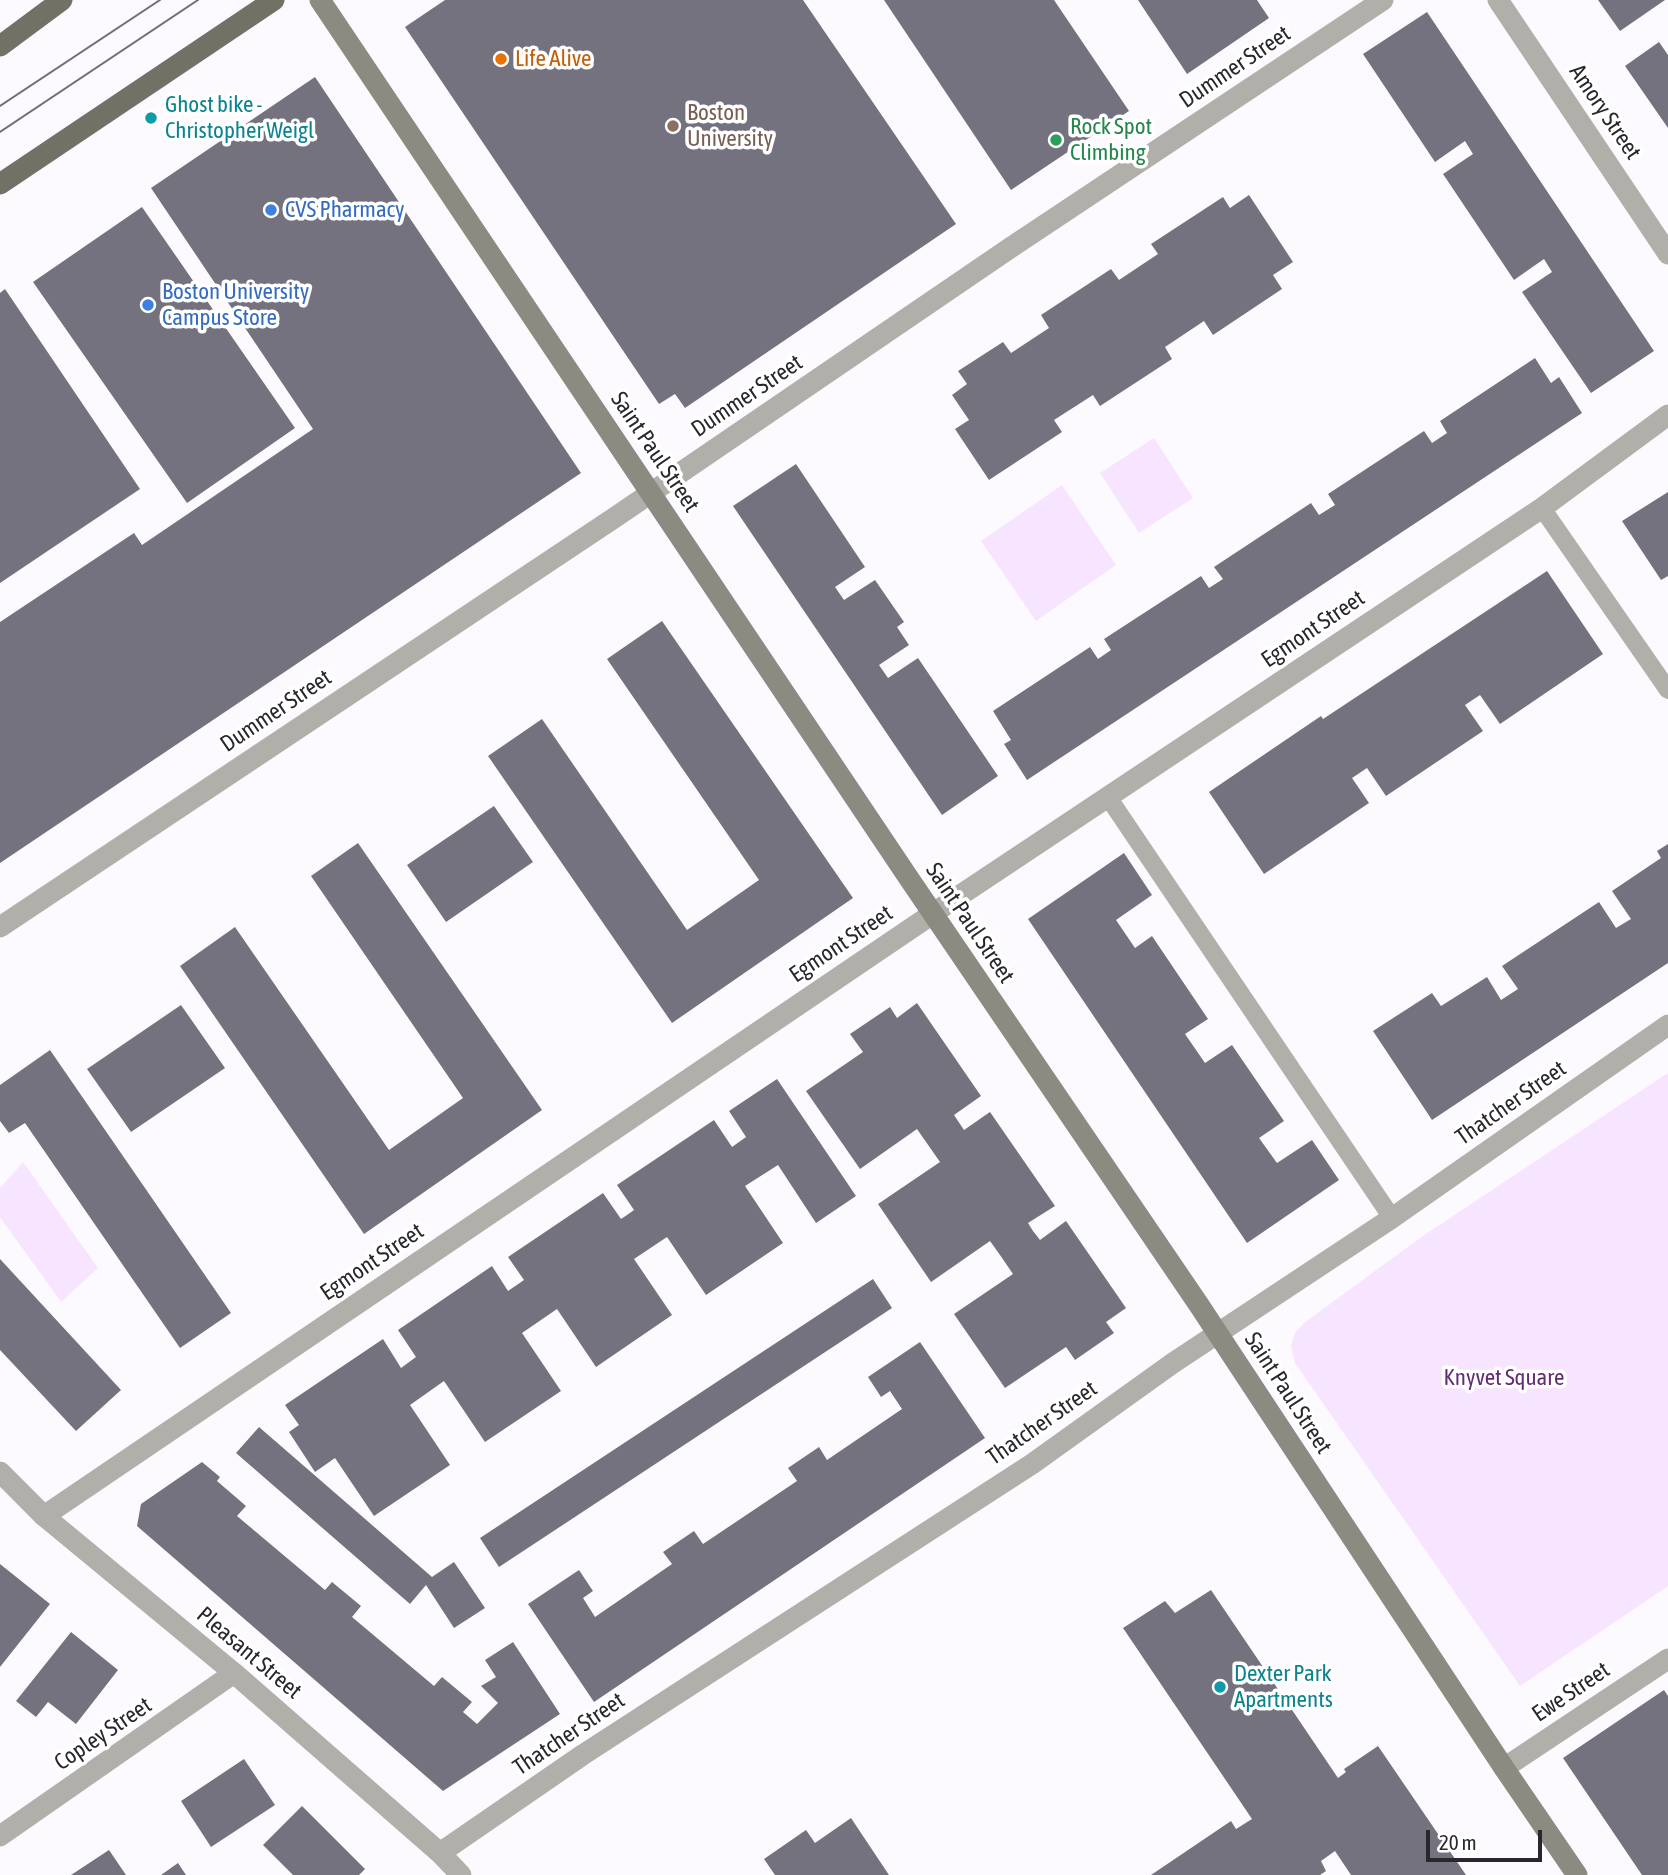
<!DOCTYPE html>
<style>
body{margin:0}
#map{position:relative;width:1668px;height:1875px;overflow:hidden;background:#fdfaff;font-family:"Asap Condensed",sans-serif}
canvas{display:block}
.scale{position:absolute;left:1426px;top:1830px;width:116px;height:32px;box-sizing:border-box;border:4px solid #2a272c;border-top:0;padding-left:9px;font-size:21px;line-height:24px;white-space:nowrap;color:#2a272c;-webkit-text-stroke:5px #fff;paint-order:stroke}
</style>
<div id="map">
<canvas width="1668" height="1875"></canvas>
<div class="scale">20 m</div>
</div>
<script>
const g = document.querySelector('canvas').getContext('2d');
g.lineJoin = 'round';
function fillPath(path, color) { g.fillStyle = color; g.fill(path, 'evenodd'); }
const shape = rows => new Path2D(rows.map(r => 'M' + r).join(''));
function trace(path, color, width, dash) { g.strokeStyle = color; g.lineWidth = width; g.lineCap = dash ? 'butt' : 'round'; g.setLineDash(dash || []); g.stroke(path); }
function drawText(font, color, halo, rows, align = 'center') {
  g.font = font + ' "Asap Condensed",sans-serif'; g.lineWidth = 7; g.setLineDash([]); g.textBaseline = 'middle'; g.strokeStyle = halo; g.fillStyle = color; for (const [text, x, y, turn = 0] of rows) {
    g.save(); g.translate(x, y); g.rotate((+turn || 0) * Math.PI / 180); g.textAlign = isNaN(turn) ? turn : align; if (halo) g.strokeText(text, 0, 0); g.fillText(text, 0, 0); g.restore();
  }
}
const green = shape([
 [1154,438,1193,498,1139,533,1100,473],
 [1062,485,1116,565,1036,621,981,541],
 [1668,1073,1668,1586,1520,1686,1295,1363,1291,1346,1295,1333,1304,1323,1420,1238],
 [23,1162,98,1268,61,1302,0,1217,0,1188]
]);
const building = shape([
 [445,0,803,0,956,224,685,408,675,394,659,404,405,27],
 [884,0,1054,0,1129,111,1011,190],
 [1138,0,1257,0,1269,18,1187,74],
 [1598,0,1665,0,1620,31],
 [1427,12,1654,351,1591,393,1522,292,1552,272,1544,259,1514,280,1443,174,1473,154,1465,141,1435,162,1363,54],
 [1659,42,1668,55,1668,128,1625,66],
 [315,77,581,473,0,863,0,622,134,533,142,545,313,429,151,188],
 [1249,195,1293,262,1273,275,1282,289,1213,335,1204,321,1165,347,1172,359,1100,406,1093,395,1054,420,1062,432,989,480,955,429,969,420,952,395,967,384,958,371,1003,342,1011,353,1049,328,1041,315,1111,269,1119,280,1158,254,1151,244,1223,197,1230,208],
 [142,207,295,428,187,503,33,282],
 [5,289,140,489,0,583,0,293],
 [1535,358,1551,383,1559,377,1582,413,1027,780,1004,744,1011,740,993,711,1090,647,1098,659,1111,650,1104,639,1201,576,1209,588,1223,579,1214,567,1311,503,1319,515,1335,505,1328,494,1424,431,1432,443,1447,433,1440,421],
 [796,464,865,567,835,587,844,600,875,580,904,622,897,627,909,645,879,665,888,678,918,658,998,776,942,815,733,506],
 [1668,492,1668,576,1661,580,1622,521],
 [1547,571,1603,654,1500,724,1480,695,1465,705,1483,731,1386,796,1367,768,1352,778,1369,803,1264,874,1209,792,1321,716,1323,719],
 [662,621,853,898,672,1023,488,756,542,719,687,930,759,880,607,659],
 [494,806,533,862,446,922,407,865],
 [358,843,542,1110,364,1234,180,966,235,927,389,1150,463,1098,311,876],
 [1668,844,1668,963,1432,1120,1373,1031,1432,993,1441,1006,1487,977,1501,1000,1518,989,1502,966,1599,902,1616,928,1631,919,1612,891,1661,858,1657,851],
 [1124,853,1152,895,1116,920,1135,948,1152,936,1208,1019,1185,1034,1205,1063,1232,1045,1284,1121,1259,1138,1277,1163,1312,1140,1339,1180,1247,1243,1028,919],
 [917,1003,981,1096,954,1115,964,1130,990,1112,1055,1206,1028,1223,1033,1231,1040,1240,1066,1221,1126,1308,1106,1322,1114,1333,1075,1360,1066,1347,1005,1388,954,1314,1013,1274,1000,1255,990,1241,931,1282,878,1204,940,1162,917,1129,860,1169,806,1091,863,1052,850,1034,890,1007,897,1018],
 [181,1005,225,1068,131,1132,87,1069],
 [50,1050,231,1313,180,1348,25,1123,9,1133,0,1121,0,1085],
 [777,1079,856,1196,816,1223,778,1165,745,1186,783,1243,706,1295,667,1237,634,1259,672,1315,596,1367,557,1309,522,1333,561,1391,485,1442,444,1381,410,1405,450,1465,374,1516,335,1458,315,1472,289,1432,299,1425,285,1405,383,1339,401,1368,416,1357,398,1330,492,1266,508,1291,524,1280,508,1257,603,1193,621,1219,627,1215,634,1210,617,1185,714,1120,732,1147,746,1137,729,1111],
 [0,1259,121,1390,76,1431,0,1350],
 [873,1279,892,1308,499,1567,480,1538],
 [920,1342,985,1438,594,1702,528,1604,579,1570,593,1591,583,1598,595,1617,672,1564,663,1552,694,1531,703,1544,797,1481,788,1468,819,1447,827,1460,902,1409,890,1391,881,1397,868,1377],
 [259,1427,432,1577,454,1562,485,1608,454,1628,426,1585,410,1604,236,1453],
 [202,1462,220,1477,217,1481,246,1506,237,1516,325,1590,332,1582,361,1606,352,1617,434,1686,442,1677,472,1702,463,1712,477,1724,498,1703,481,1686,496,1677,485,1660,513,1642,560,1714,443,1791,137,1526,141,1504],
 [0,1564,50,1604,0,1667],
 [1211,1590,1338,1778,1346,1772,1344,1769,1378,1746,1466,1875,1351,1875,1335,1851,1321,1861,1326,1871,1320,1875,1151,1875,1231,1821,1236,1829,1252,1819,1123,1628,1165,1601,1175,1613],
 [71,1632,118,1670,76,1724,48,1702,36,1717,16,1701],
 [1664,1690,1668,1696,1668,1875,1642,1875,1563,1758],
 [244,1759,275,1805,211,1847,181,1801],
 [302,1806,365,1869,359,1875,293,1875,263,1845],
 [851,1818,889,1875,775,1875,764,1859,806,1830,815,1843],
 [109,1850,126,1875,71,1875],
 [178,1863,186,1875,161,1875]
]);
const service = shape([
 [1542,508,1668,690],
 [1108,797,1392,1218]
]);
const minor = shape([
 [0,927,617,516,1010,248,1383,0],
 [44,1516,950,902,1542,508,1668,415],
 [1504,1768,1668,1659],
 [0,1836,234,1673],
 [440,1853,584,1754,1032,1464,1173,1363,1392,1218,1668,1025]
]);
const tertiary = shape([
 [1498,0,1668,254],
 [0,1472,44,1516,234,1673,440,1853,461,1875]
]);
const secondary = shape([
 [320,0,908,877,1199,1305,1504,1768,1577,1875]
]);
const primary = shape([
 [0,46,62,0],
 [0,184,274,0]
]);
const tram = shape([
 [0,106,160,0],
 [0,132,198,0]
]);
const markers = [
 [501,59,7,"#e8710a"],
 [151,118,7,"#0f9aa8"],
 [673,126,7,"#8d6e63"],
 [1056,140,7,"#2e9e5b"],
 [271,210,7,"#3f7fe0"],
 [148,305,7,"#3f7fe0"],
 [1220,1687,7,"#0f9aa8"]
];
const foodNames = [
 ["Life Alive",515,59]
];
const streetNames = [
 ["Dummer Street",1235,67,-34],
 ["Amory Street",1605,112,56],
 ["Dummer Street",747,396,-34],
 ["Saint Paul Street",655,452,56],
 ["Egmont Street",1313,629,-34],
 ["Dummer Street",276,711,-34],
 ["Saint Paul Street",970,923,56],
 ["Egmont Street",841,944,-34],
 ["Thatcher Street",1511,1103,-35],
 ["Egmont Street",372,1262,-34],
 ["Saint Paul Street",1288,1393,57],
 ["Thatcher Street",1042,1423,-35],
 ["Pleasant Street",249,1653,40],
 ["Ewe Street",1571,1692,-34],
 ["Copley Street",103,1734,-34],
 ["Thatcher Street",569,1734,-34]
];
const cultureNames = [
 ["Ghost bike -",165,105],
 ["Christopher Weigl",165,131],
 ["Dexter Park",1234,1674],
 ["Apartments",1234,1700]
];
const educationNames = [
 ["Boston",687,113],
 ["University",687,139]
];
const leisureNames = [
 ["Rock Spot",1070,127],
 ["Climbing",1070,153]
];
const shopNames = [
 ["CVS Pharmacy",285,210],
 ["Boston University",162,292],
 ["Campus Store",162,318]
];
const parkNames = [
 ["Knyvet Square",1504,1378]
];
fillPath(green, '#f7e4ff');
fillPath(building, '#73727e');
trace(service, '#b0afa9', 18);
trace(minor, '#b0afa9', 21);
trace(tertiary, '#b0afa9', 21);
trace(secondary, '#8c8b82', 21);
trace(primary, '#727166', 21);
trace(tram, '#726f74', 2);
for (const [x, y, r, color] of markers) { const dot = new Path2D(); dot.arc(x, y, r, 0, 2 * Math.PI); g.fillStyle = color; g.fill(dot); trace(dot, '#fff', 2.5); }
drawText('23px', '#c56008', '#fff', foodNames, 'left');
drawText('23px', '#2a272c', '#fff', streetNames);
drawText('23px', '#0d838f', '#fff', cultureNames, 'left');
drawText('23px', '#785e54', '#fff', educationNames, 'left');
drawText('23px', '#27864d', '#fff', leisureNames, 'left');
drawText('23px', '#366cbe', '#fff', shopNames, 'left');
drawText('23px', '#642b78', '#fff', parkNames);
</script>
